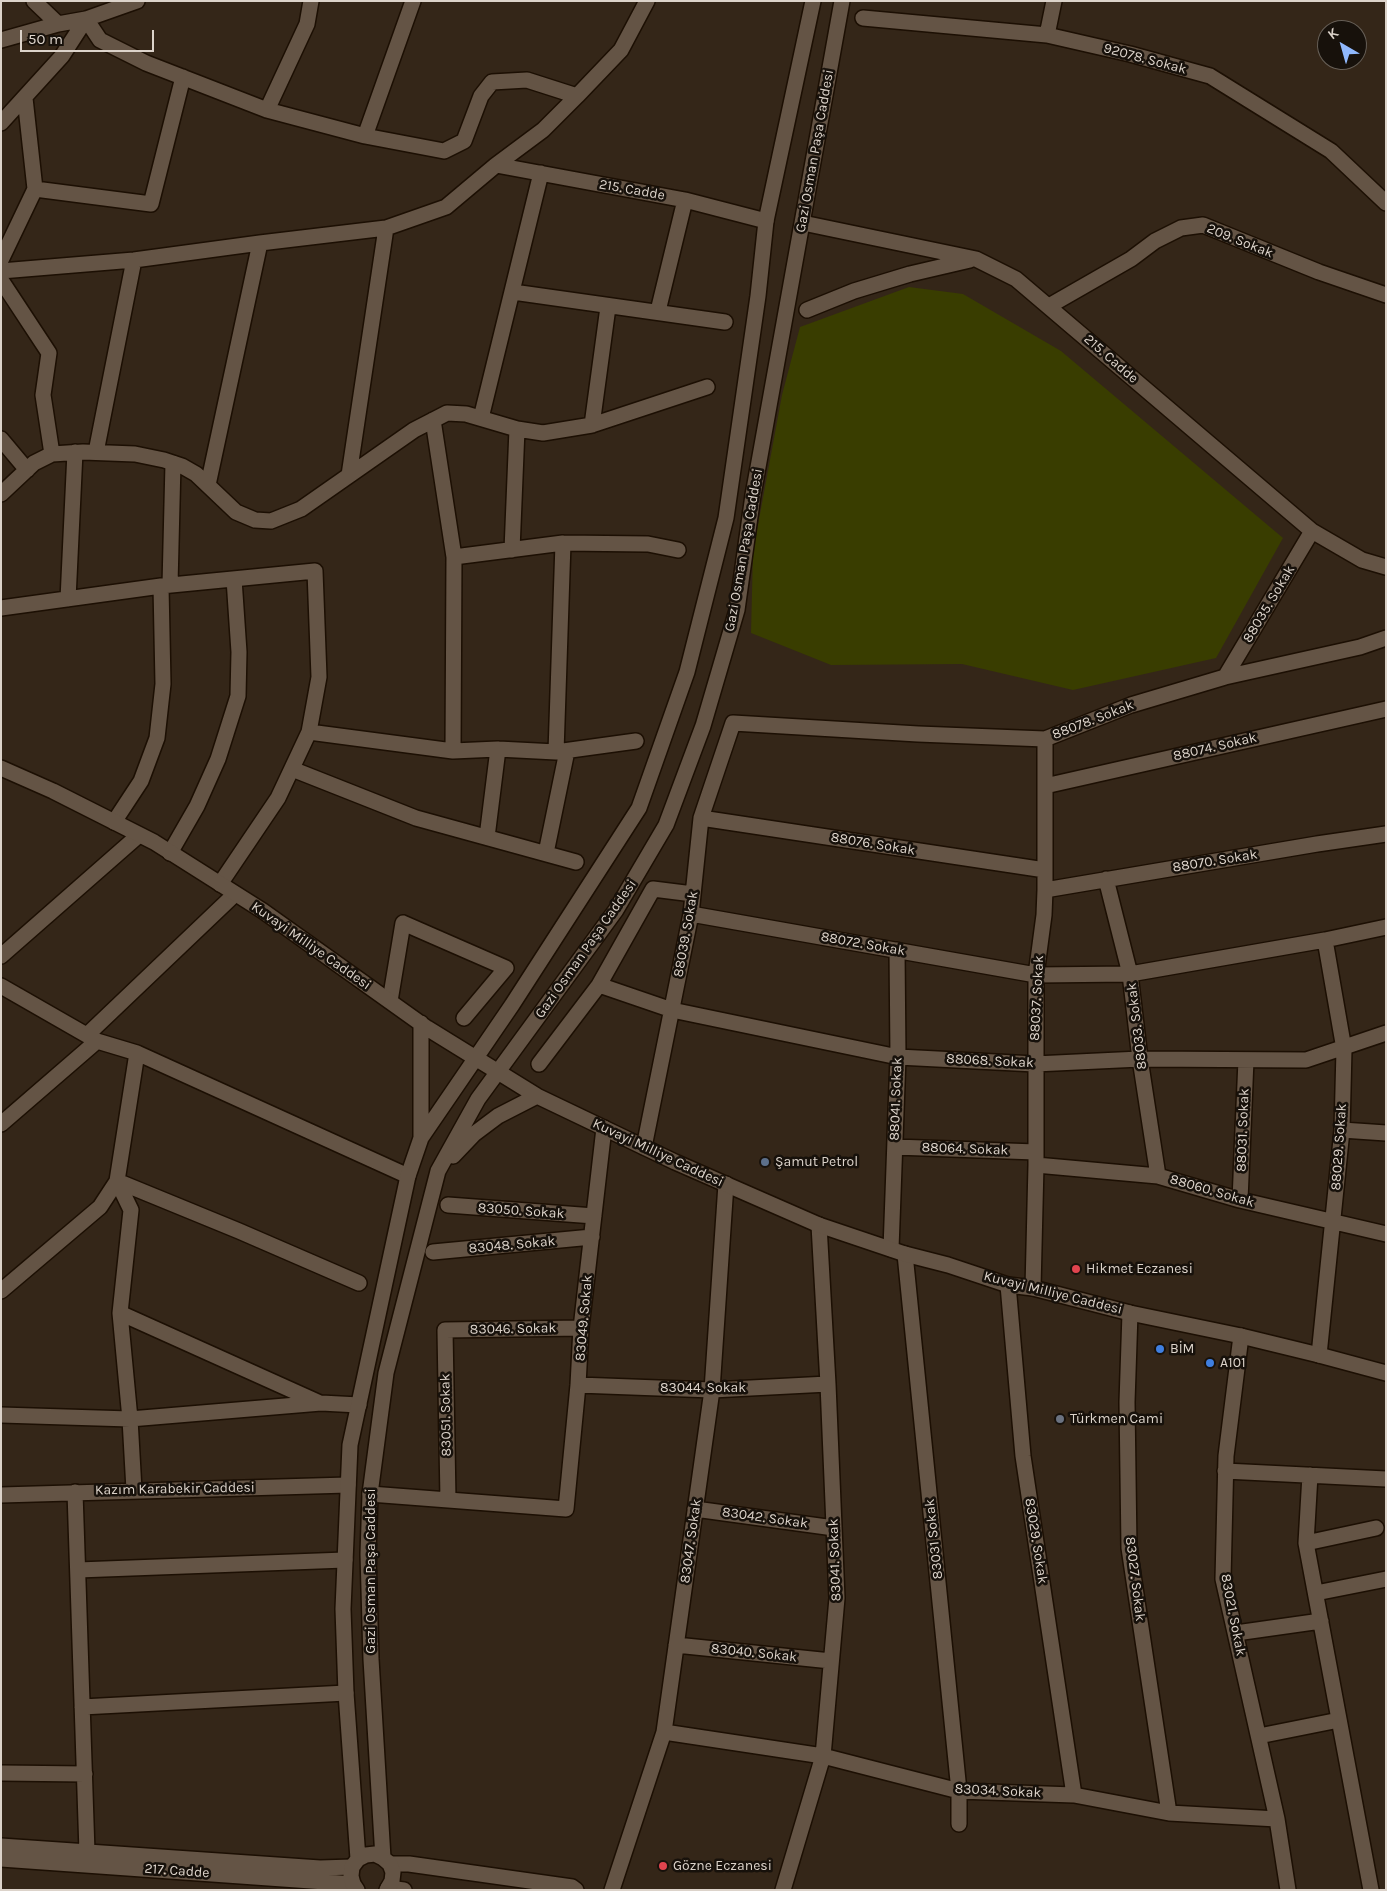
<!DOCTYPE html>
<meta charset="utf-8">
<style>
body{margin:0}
#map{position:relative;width:1387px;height:1891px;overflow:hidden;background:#342618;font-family:Karla,sans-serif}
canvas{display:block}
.frame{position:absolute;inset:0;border:2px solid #dcd3ca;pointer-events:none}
.north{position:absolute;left:1317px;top:20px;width:50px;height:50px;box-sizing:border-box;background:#17110b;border:1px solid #665f57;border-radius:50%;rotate:322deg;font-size:14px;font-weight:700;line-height:20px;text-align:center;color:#dcd3ca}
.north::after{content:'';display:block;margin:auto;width:18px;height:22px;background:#90b8fd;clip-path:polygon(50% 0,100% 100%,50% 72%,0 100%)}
.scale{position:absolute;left:20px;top:30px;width:134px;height:22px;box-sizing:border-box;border:2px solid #dcd3ca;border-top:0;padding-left:6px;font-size:15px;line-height:18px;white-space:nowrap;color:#dcd3ca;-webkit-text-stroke:4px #17110b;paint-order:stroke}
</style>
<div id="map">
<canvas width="1387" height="1891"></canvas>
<div class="frame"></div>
<div class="north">K</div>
<div class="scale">50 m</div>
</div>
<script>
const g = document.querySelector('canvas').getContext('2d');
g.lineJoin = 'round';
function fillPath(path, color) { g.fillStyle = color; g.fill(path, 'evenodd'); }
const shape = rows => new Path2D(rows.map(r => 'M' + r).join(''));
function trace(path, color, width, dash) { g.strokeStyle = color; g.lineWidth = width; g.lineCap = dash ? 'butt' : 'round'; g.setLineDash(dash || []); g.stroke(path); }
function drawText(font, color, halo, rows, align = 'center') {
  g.font = font + ' Karla,sans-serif'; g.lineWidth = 5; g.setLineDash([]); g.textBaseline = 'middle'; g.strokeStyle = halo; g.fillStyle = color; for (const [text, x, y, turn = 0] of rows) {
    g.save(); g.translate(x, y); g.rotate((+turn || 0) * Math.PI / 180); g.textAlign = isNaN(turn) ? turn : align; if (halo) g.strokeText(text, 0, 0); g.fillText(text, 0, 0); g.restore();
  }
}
const green = shape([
 [909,287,963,294,1061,351,1283,538,1216,658,1073,690,962,664,831,665,751,633,753,552,782,395,800,327]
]);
const street = shape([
 [34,1,58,24],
 [863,18,1047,35,1130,54,1210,76,1331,151,1386,203],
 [1047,35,1054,1],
 [1,40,58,24,86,19,137,1],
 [267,110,307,24,311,1],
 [1,123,62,56,86,19,100,40,146,63,267,110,365,136,444,151,464,141,481,96,492,82,527,80,577,96],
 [365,136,413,1],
 [496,165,685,200,766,221],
 [35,189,151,204,183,77],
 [803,223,976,259,1016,279,1312,531,1362,560,1386,567],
 [1,260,35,189,25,98],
 [1,271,134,260,260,243,386,228,446,207,496,165,543,130,577,96,621,50,647,1],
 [1,280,49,353,43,395,52,454],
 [513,292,725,322],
 [1049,306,1131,259,1155,241,1181,228,1203,225,1319,272,1386,295],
 [807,310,854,291,910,274,970,260],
 [658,311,685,200],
 [481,418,541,173],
 [433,420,454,557,453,751],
 [592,425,608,307],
 [1,439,27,470],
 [96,452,134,260],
 [349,475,386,228],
 [208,485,260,243],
 [1,494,34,463,52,454,83,452,135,454,164,460,182,466,196,474,236,512,255,520,271,521,301,509,414,430,447,413,466,414,517,429,543,433,592,425,707,387],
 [512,550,517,429],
 [454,557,563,543,648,544,678,550],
 [170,585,173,463],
 [68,599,75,452],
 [1,608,161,586,315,571,319,677,309,732,278,798,220,884],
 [1225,677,1312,531],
 [309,732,453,751,498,749,556,752,636,741],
 [556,752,563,543],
 [292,769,416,818,576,862],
 [1045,786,1386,709],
 [701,818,1045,870],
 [114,822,141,781,157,738,163,684,161,586],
 [487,837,498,749],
 [170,853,197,806,218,759,238,696,239,652,234,579],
 [546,853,567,751],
 [1106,879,1130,974,1140,1059,1158,1176],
 [1045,890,1317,844,1386,834],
 [691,914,1036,975,1130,974,1325,940,1386,927],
 [1,956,139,835],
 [599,985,672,1010,898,1057,1035,1064,1140,1059,1306,1060,1386,1033],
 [1,986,97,1041,137,1053,408,1176],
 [390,1001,403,923,506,968,464,1018],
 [87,1035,235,894],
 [539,1064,599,985,653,889,693,894],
 [1,1124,97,1041],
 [1342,1130,1386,1133],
 [644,1147,691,914,701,818,733,723,918,734,1045,739,1131,705,1225,677,1360,647,1386,638],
 [895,1147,1036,1152],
 [1036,1165,1158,1176,1240,1200,1386,1234],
 [117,1181,131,1210,120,1313,130,1419,134,1490],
 [117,1181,239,1231,359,1283],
 [1240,1200,1246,1060],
 [448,1205,594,1216],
 [891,1249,898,1057,897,950],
 [433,1252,592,1237],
 [905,1254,959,1791,959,1824],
 [1008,1285,1023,1456,1074,1795],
 [1033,1288,1036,1165,1036,975,1044,915,1045,890,1045,739],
 [1,1291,100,1207,117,1181,137,1053],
 [120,1313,320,1403],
 [1130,1313,1127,1402,1129,1548,1169,1813],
 [1241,1336,1226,1456,1223,1579,1277,1819,1288,1890],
 [1319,1355,1342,1130,1344,1049,1325,940],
 [578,1385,712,1390,828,1384],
 [1,1415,130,1419,321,1403,359,1405],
 [1225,1471,1386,1479],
 [75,1492,87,1852],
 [370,1494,566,1509,578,1385,581,1328,604,1128],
 [1,1495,348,1485],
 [448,1500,445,1330,581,1328],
 [695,1509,834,1528],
 [1306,1543,1310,1475],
 [78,1570,345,1560],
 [1316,1593,1386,1579],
 [1236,1633,1321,1621],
 [676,1645,831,1661],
 [82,1707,346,1693],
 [664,1732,823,1756,959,1791,1074,1795,1169,1813,1277,1819],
 [1259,1736,1339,1720],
 [1,1773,85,1774],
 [1,1846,320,1868,352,1867],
 [1,1859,353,1884],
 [390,1864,409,1864,572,1887,576,1890],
 [388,1888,404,1890],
 [612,1890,664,1732,712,1390,726,1184],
 [783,1890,823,1756,837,1598,828,1384,819,1225],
 [1371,1890,1306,1543,1376,1528]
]);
const secondary = shape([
 [1,768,53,791,154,842,263,911,427,1028,537,1096,675,1162,819,1225,905,1254,948,1265,1008,1285,1033,1288,1130,1313,1241,1336,1319,1355,1386,1373],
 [421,1023,421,1138],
 [453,1156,474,1134,498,1116,537,1096],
 [383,1858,371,1659,368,1554,370,1494,386,1373,438,1171,478,1099,616,910,666,825,703,726,737,610,753,495,842,1],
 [358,1859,346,1693,343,1609,350,1445,408,1176,421,1138,512,1005,639,808,687,672,726,518,758,296,766,221,813,1],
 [357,1890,353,1884,351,1876,352,1867,358,1859,366,1855,375,1854,383,1858,390,1864,393,1872,392,1881,387,1890]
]);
const markers = [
 [765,1162,5,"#5c6f8a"],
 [1076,1269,5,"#e0444e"],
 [1160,1349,5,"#3f7fe0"],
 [1210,1363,5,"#3f7fe0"],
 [1060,1419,5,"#6b7280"],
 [663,1866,5,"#e0444e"]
];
const streetNames = [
 ["92078. Sokak",1145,59,15],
 ["Gazi Osman Paşa Caddesi",815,151,-80],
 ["215. Cadde",632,190,10],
 ["209. Sokak",1240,241,22],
 ["215. Cadde",1111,359,41],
 ["Gazi Osman Paşa Caddesi",744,550,-80],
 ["88035. Sokak",1269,604,-59],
 ["88078. Sokak",1093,720,-21],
 ["88074. Sokak",1215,747,-13],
 ["88076. Sokak",873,844,9],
 ["88070. Sokak",1215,861,-9],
 ["88039. Sokak",686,934,-80],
 ["88072. Sokak",863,944,10],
 ["Kuvayi Milliye Caddesi",311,946,35],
 ["Gazi Osman Paşa Caddesi",586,949,-55],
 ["88037. Sokak",1037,998,-87],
 ["88033. Sokak",1137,1026,-97],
 ["88068. Sokak",990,1061,3],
 ["88041. Sokak",896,1099,-88],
 ["88031. Sokak",1243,1130,-88],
 ["88029. Sokak",1339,1147,-86],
 ["88064. Sokak",965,1149,2],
 ["Kuvayi Milliye Caddesi",658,1153,25],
 ["88060. Sokak",1212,1191,16],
 ["83050. Sokak",521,1211,4],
 ["83048. Sokak",512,1245,-5],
 ["Kuvayi Milliye Caddesi",1053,1293,14],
 ["83049. Sokak",584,1318,-85],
 ["83046. Sokak",513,1329,-1],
 ["83044. Sokak",703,1388],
 ["83051. Sokak",446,1415,-91],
 ["Kazım Karabekir Caddesi",175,1489,-1],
 ["83042. Sokak",765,1518,8],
 ["83031 Sokak",934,1539,-96],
 ["83047. Sokak",691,1541,-82],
 ["83029. Sokak",1036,1541,81],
 ["83041. Sokak",835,1560,-92],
 ["Gazi Osman Paşa Caddesi",371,1571,-90],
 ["83027. Sokak",1135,1579,83],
 ["83021. Sokak",1233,1615,79],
 ["83040. Sokak",754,1653,6],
 ["83034. Sokak",998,1791,3],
 ["217. Cadde",177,1871,4]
];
const poiNames = [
 ["Şamut Petrol",775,1162],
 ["Hikmet Eczanesi",1086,1269],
 ["BİM",1170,1349],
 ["A101",1220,1363],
 ["Türkmen Cami",1070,1419],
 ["Gözne Eczanesi",673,1866]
];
fillPath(green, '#393d00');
trace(street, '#1c0f03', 18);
trace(secondary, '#1c0f03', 18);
trace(street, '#645445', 15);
trace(secondary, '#645445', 15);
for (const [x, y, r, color] of markers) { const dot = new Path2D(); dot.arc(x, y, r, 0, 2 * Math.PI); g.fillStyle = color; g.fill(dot); trace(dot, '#17110b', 2); }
drawText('14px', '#dcd3ca', '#17110b', streetNames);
drawText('14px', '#dcd3ca', '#17110b', poiNames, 'left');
</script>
